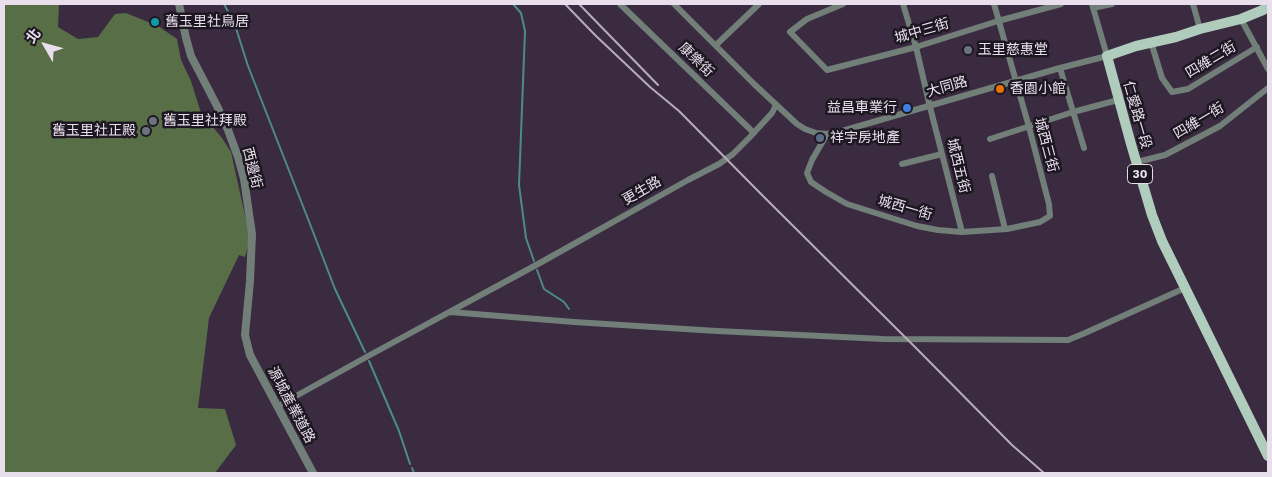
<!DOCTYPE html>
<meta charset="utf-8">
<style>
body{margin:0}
#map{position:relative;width:1272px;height:477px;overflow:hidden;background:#3a2b41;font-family:"Work Sans","Noto Sans TC",sans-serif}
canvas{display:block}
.frame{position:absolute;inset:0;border:5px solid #e8deec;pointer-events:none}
.north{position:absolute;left:20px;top:20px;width:50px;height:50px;-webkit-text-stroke:4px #1d1721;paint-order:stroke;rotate:308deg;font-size:14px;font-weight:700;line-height:20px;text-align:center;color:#e8deec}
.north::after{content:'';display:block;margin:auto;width:18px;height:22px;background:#e8deec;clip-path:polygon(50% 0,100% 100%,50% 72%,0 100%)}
</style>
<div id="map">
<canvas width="1272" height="477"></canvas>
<div class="frame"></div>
<div class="north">北</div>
</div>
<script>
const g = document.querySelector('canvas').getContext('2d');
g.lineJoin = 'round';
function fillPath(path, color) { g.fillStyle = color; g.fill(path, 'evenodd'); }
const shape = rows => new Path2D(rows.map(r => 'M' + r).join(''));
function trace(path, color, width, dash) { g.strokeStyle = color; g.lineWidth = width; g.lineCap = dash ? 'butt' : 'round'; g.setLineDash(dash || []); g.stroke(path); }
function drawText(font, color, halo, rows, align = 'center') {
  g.font = font + ' "Work Sans","Noto Sans TC",sans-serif'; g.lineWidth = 5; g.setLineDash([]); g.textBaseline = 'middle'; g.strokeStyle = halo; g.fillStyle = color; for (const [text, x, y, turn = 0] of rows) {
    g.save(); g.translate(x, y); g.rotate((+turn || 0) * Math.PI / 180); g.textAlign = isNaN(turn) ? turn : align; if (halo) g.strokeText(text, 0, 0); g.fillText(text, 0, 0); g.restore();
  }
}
const forest = shape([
 [4,4,59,4,58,27,78,39,98,37,115,14,126,13,158,26,177,39,181,60,191,81,201,113,222,138,231,152,250,238,245,257,239,255,209,318,198,408,225,409,236,445,215,473,4,473]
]);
const stream = shape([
 [224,4,235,25,248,66,310,224,335,289,365,352],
 [513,4,521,13,525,31,519,185,526,238,534,261],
 [537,270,544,289,564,302,569,309],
 [369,361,399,431,410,464],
 [412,468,414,473]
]);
const minor = shape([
 [620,4,754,133],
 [674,4,754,84,797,124,805,129,816,133,827,134,842,131,1060,68,1107,56,1092,4],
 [843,4,807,19,790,32,827,70,916,47,998,21,1061,4],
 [903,4,916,47,930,107,962,232],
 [1193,4,1200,29],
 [1093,8,1112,4],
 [1241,19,1268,69],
 [1151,42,1162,78,1172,92,1188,89,1257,47],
 [716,45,759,4],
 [1060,68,1084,148],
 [827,134,812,160,807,173,811,182,826,192,847,204,917,226,938,230,962,232,1007,229,1040,222,1050,216,1049,204,1029,127,994,4],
 [990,139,1073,112,1118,100],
 [1137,162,1165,155,1220,126,1268,88],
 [902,164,942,154],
 [992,176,1005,229],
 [450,312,574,322,717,331,883,339,1068,340,1085,333,1185,288],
 [278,406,370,355,538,264,688,180,719,164,733,154,749,138,772,113,776,105]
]);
const tertiary = shape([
 [179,4,186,38,191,56,217,106,228,130,238,157,244,179,252,234,250,281,245,335,250,355,313,473]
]);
const primary = shape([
 [1268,6,1263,10,1241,19,1200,29,1176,37,1136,46,1107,56,1131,144,1152,215,1162,241,1268,456]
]);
const rail = shape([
 [565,4,595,35,650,87,679,111,763,196,911,343,1012,445,1044,473],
 [579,4,658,85]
]);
const markers = [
 [155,22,5,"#0f9aa8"],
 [968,50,5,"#6b7280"],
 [1000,89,5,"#e8710a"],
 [907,108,5,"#3f7fe0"],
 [153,121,5,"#6b7280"],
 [146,131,5,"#6b7280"],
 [820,138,5,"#5c6f8a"]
];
const shields = [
 [1140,174,25]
];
const shieldNames = [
 ["30",1140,174]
];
const poiNames = [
 ["舊玉里社鳥居",165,22],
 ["玉里慈惠堂",978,50],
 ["香園小館",1010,89],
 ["益昌車業行",897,108,"right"],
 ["舊玉里社拜殿",163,121],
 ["舊玉里社正殿",136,131,"right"],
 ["祥宇房地產",830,138]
];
const streetNames = [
 ["城中三街",922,31,-16],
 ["康樂街",696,60,44],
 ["四維二街",1211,60,-31],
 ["大同路",947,87,-16],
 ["仁愛路一段",1137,115,74],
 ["四維一街",1199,121,-31],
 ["城西三街",1046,145,75],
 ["城西五街",958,166,76],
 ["西邊街",252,168,76],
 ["更生路",642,191,-30],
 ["城西一街",905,208,16],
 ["源城產業道路",291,405,62]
];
fillPath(forest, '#576e47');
trace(stream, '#4c8b8d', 2);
trace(minor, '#717f78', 6);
trace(tertiary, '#717f78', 8);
trace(primary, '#b0ccbd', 10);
trace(rail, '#b7acbc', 2);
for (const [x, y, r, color] of markers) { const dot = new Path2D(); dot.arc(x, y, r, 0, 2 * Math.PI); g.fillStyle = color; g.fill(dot); trace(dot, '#1d1721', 2); }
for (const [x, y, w] of shields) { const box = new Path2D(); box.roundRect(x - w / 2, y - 9.5, w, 19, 4); g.fillStyle = '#1d1721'; g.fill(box); trace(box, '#e8deec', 1); }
drawText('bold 12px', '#e8deec', null, shieldNames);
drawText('14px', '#e8deec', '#1d1721', poiNames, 'left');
drawText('14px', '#e8deec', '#1d1721', streetNames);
</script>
